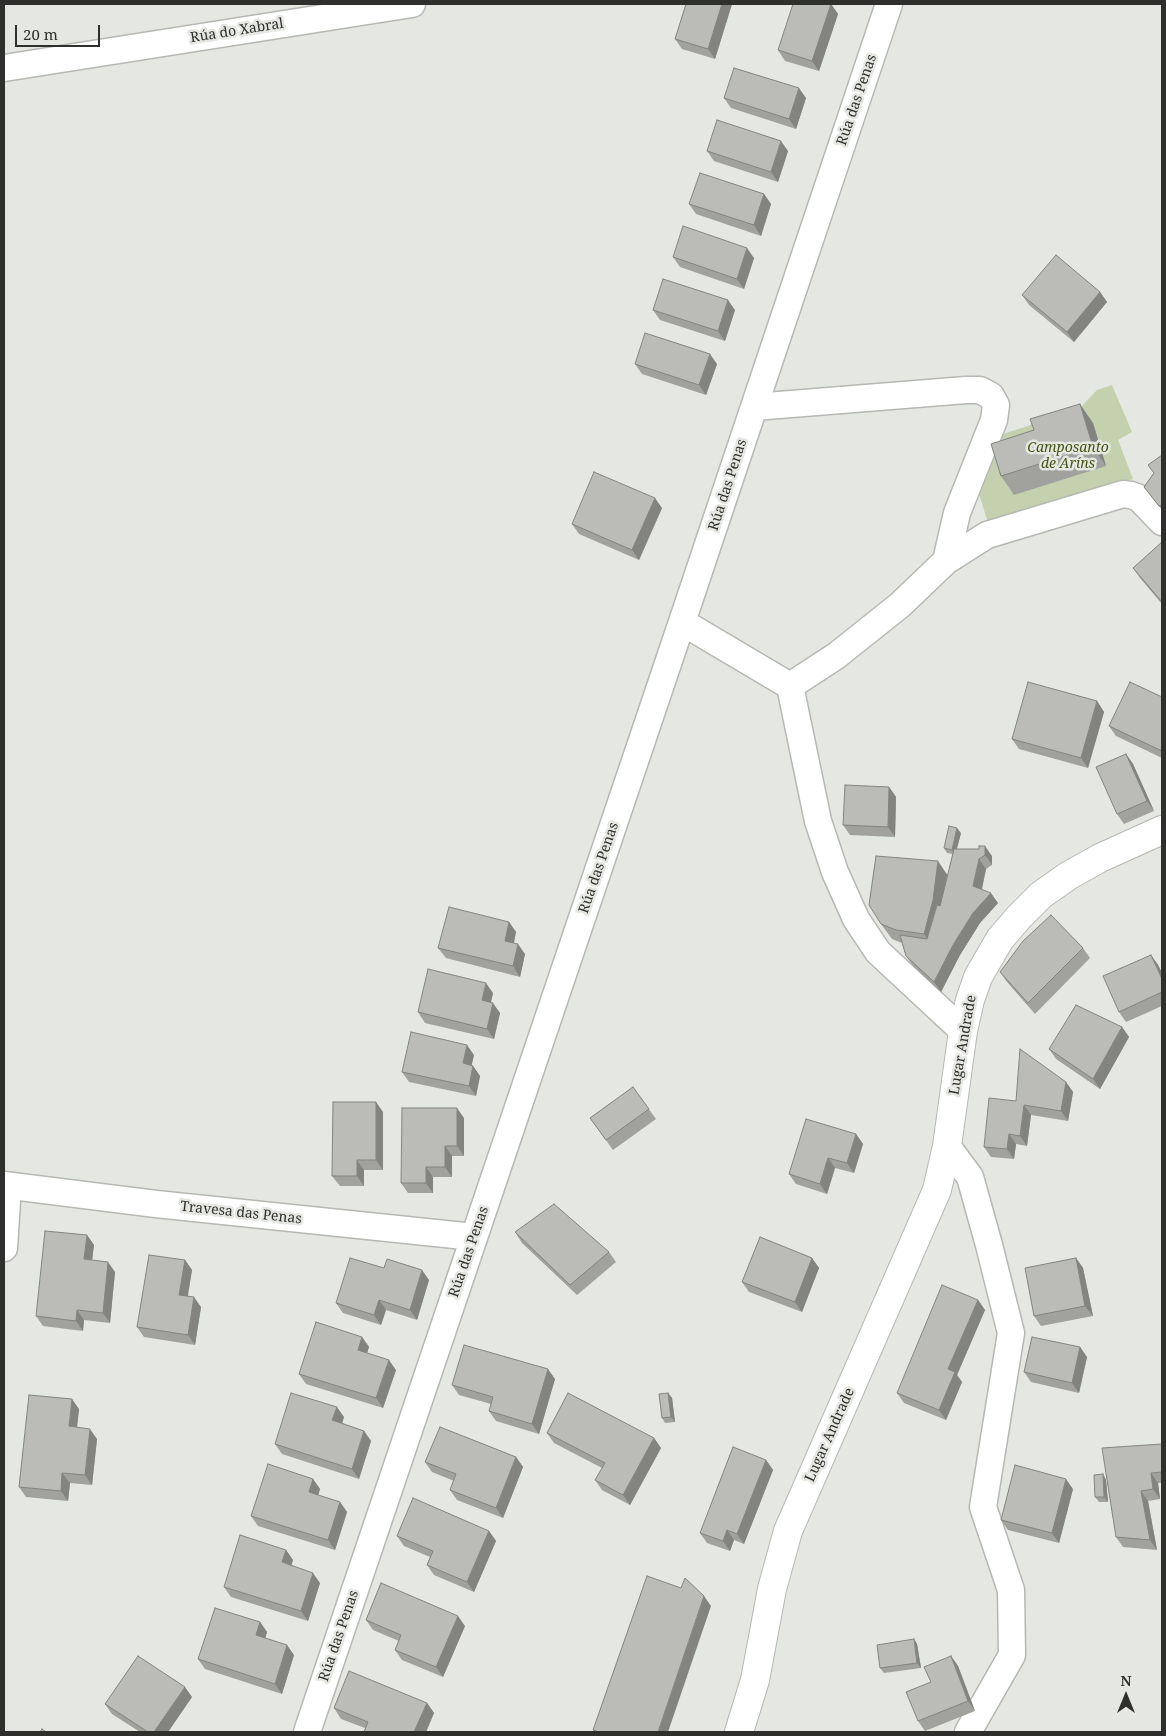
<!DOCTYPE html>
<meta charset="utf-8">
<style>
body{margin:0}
#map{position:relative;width:1166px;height:1736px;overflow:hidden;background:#e5e7e2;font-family:"Noto Serif",serif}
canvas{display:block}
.frame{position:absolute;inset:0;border:5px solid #2f2f2d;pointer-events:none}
.north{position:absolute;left:1101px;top:1671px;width:50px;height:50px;-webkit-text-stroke:4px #e5e7e2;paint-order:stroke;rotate:0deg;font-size:14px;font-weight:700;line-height:20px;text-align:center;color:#2f2f2d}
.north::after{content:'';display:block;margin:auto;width:18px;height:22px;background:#2f2f2d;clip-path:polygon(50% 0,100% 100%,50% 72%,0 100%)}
.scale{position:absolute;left:15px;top:25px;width:85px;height:22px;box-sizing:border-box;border:2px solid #2f2f2d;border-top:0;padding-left:6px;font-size:15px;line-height:18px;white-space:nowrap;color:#2f2f2d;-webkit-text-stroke:4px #e5e7e2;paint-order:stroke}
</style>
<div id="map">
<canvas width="1166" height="1736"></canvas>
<div class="frame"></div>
<div class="north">N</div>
<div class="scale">20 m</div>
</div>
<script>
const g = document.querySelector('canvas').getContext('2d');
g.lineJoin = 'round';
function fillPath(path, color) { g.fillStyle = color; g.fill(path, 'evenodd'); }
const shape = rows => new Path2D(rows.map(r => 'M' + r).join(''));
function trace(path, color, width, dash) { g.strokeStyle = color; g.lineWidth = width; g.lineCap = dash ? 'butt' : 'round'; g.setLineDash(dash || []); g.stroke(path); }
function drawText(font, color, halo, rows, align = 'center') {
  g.font = font + ' "Noto Serif",serif'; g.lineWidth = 5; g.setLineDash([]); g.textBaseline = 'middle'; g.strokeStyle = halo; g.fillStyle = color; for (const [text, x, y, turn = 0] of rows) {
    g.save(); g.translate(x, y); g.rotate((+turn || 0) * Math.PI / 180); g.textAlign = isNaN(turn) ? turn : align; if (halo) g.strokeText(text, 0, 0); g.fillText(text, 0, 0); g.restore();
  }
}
const green = shape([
 [1112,385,1132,432,1118,440,1133,479,988,523,977,487,994,437,1079,409,1097,390]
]);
const street = shape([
 [4,68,412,4],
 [754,407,966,390,980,390,991,396,996,405,994,420,957,513,946,561],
 [682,622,790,686,818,821,835,872,856,919,878,952,963,1031],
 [790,686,836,656,900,605,946,561,987,535,1123,494,1131,495,1139,498,1162,522],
 [947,1146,970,1177,989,1245,1011,1333,983,1507,1011,1590,1012,1655,968,1732],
 [4,1185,156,1204,474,1237],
 [4,1248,8,1186],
 [307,1732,682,622,889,4]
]);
const secondary = shape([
 [739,1732,755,1680,772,1589,788,1531,937,1190,947,1146,963,1031,970,1000,978,977,1000,939,1019,917,1041,895,1068,876,1100,858,1162,830]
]);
const wall = shape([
 [686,4,732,4,715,59,682,49,675,39],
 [831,4,838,14,819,71,785,61,778,50],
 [724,98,806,98,796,129,731,108],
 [707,151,788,151,778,182,714,161],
 [764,194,771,204,761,236,696,214,689,204],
 [673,257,754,258,744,289,680,267],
 [1100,292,1107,302,1074,342,1029,305,1022,295],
 [653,310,735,310,725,341,660,320],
 [635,364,717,364,706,395,642,374],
 [1093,423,1106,466,1014,495,1001,476,1034,430],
 [1162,455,1162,510,1144,487,1154,473],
 [662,508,639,560,579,534,572,524],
 [1162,542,1162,604,1140,578,1133,568],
 [1162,697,1162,758,1116,736,1109,726],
 [1097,701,1104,712,1088,768,1019,749,1012,739],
 [1126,754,1133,764,1154,811,1124,824,1117,814],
 [889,787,896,797,895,837,850,835,843,825],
 [961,833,957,849,992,856,992,865,986,869,982,890,998,903,980,923,960,955,941,992,913,966,906,956,902,943,892,939,881,924,948,875,953,854,947,853,944,848],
 [509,922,516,932,514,943,525,954,520,977,446,958,438,948],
 [1083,948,1090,958,1035,1014,1007,982,1000,972],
 [1151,955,1158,965,1162,973,1162,1006,1126,1022,1119,1012],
 [493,993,491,1002,500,1013,494,1039,425,1023,418,1012],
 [1122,1027,1129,1037,1100,1089,1056,1059,1049,1049],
 [474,1055,471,1065,473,1066,480,1076,476,1096,409,1082,402,1072],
 [1066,1082,1073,1092,1068,1121,1031,1115,1027,1146,1016,1144,1014,1159,991,1157,984,1147,1016,1101],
 [633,1087,656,1119,613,1150,590,1118],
 [383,1112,383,1170,364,1170,364,1186,340,1186,332,1176],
 [464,1118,464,1156,452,1156,452,1177,433,1177,433,1193,408,1193,401,1183],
 [856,1134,863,1144,854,1173,835,1168,827,1194,796,1184,789,1174],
 [515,1232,609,1252,616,1262,577,1295,522,1243],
 [87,1235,94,1245,92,1260,115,1272,110,1323,84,1320,83,1331,43,1326,36,1316],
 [812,1258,819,1268,802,1312,749,1292,742,1282],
 [1076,1258,1083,1268,1093,1316,1041,1326,1034,1316],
 [185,1260,192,1270,188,1296,201,1307,195,1345,144,1337,137,1327],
 [384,1268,429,1280,417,1320,386,1310,381,1325,343,1313,336,1303],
 [978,1300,985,1310,957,1375,962,1382,946,1420,904,1403,897,1393],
 [362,1337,369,1347,367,1353,396,1370,383,1408,306,1384,299,1374],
 [1080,1347,1087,1357,1079,1393,1031,1382,1024,1372],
 [555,1379,539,1434,496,1421,489,1411,491,1404,459,1395,452,1385],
 [668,1393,672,1398,675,1422,665,1423,662,1418],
 [79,1409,77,1427,97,1439,92,1485,70,1483,68,1501,26,1497,19,1487],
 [344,1417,342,1423,364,1431,371,1441,359,1479,282,1454,275,1444],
 [547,1433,654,1438,661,1448,630,1505,602,1490,595,1480,602,1468,554,1443],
 [1162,1444,1162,1483,1158,1483,1160,1499,1148,1501,1157,1550,1123,1547,1116,1537],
 [516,1457,523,1467,503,1518,457,1500,450,1490,454,1481,432,1472,425,1462],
 [766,1460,773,1470,744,1544,734,1540,730,1551,707,1543,700,1533],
 [1103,1474,1106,1480,1108,1502,1099,1502,1095,1497],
 [313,1479,320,1489,318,1495,340,1502,347,1512,335,1550,258,1526,251,1516],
 [1073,1489,1059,1543,1008,1530,1001,1520],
 [489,1531,496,1541,474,1592,434,1575,427,1565,430,1557,404,1546,397,1536],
 [286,1550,293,1560,291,1566,320,1583,308,1621,231,1597,224,1587],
 [366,1620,465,1626,443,1677,402,1660,395,1650,399,1641,373,1630],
 [260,1622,267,1632,265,1638,294,1655,282,1694,205,1669,198,1659],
 [914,1639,917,1644,921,1668,884,1673,880,1668],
 [951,1656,958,1666,975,1711,925,1731,918,1721,931,1682],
 [192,1697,168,1732,140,1732,112,1714,105,1704],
 [427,1703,434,1713,426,1732,364,1732,365,1728,341,1719,334,1708]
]);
const shadedWall = shape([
 [722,4,732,4,715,59,708,49],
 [831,4,838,14,819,71,812,61],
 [799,88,806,98,796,129,789,119],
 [781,141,788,151,778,182,771,172],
 [764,194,771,204,761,236,754,225],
 [747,248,754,258,744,289,737,279],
 [1100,292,1107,302,1074,342,1067,332],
 [728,300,735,310,725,341,718,331],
 [710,354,717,364,706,395,699,385],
 [1080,404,1093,423,1106,466,1093,447],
 [655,498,662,508,639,560,632,550],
 [1097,701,1104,712,1088,768,1081,758],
 [1126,754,1133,764,1154,811,1147,801],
 [889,787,896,797,895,837,888,827],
 [957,828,961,833,955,855,952,850],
 [985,846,992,856,992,865,985,855],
 [979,859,986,869,980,896,973,886],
 [938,861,948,876,934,949,924,934],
 [991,893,998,903,980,923,960,955,941,992,934,982,953,945,973,913],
 [509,922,516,932,512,951,505,941],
 [518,944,525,954,520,977,513,966],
 [1151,955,1158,965,1162,973,1162,979],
 [486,983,493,993,489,1010,482,1000],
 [493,1003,500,1013,494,1039,487,1029],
 [1122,1027,1129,1037,1100,1089,1093,1079],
 [467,1045,474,1055,470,1073,463,1063],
 [473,1066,480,1076,476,1096,469,1086],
 [1066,1082,1073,1092,1068,1121,1061,1111],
 [376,1102,383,1112,383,1170,376,1160],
 [1024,1105,1031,1115,1027,1146,1020,1136],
 [457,1108,464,1118,464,1156,457,1146],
 [856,1134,863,1144,854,1173,847,1163],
 [1009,1134,1016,1144,1014,1159,1007,1149],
 [445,1146,452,1156,452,1177,445,1167],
 [828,1158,835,1168,827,1194,820,1184],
 [357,1160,364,1170,364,1186,357,1176],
 [426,1167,433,1177,433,1193,426,1183],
 [87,1235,94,1245,91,1269,84,1259],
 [812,1258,819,1268,802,1312,795,1302],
 [1076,1258,1083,1268,1093,1316,1085,1306],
 [185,1260,192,1270,186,1305,179,1295],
 [108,1262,115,1272,110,1323,103,1313],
 [422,1270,429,1280,417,1320,410,1310],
 [194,1297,201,1307,195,1345,188,1335],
 [379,1300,386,1310,381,1325,374,1315],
 [978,1300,985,1310,957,1375,962,1382,946,1420,939,1410,948,1369],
 [77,1310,84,1320,83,1331,76,1321],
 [362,1337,369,1347,365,1360,358,1350],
 [1080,1347,1087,1357,1079,1393,1072,1383],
 [389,1360,396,1370,383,1408,376,1398],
 [548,1369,555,1379,539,1434,532,1424],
 [668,1393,672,1398,675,1422,671,1417],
 [72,1399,79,1409,76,1436,69,1426],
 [337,1407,344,1417,340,1430,332,1420],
 [90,1429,97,1439,92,1485,85,1475],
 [364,1431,371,1441,359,1479,352,1469],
 [654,1438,661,1448,630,1505,623,1495],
 [516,1457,523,1467,503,1518,496,1508],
 [766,1460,773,1470,744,1544,737,1534],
 [62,1473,70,1483,68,1501,61,1491],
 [1151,1473,1158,1483,1160,1499,1153,1489],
 [1103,1474,1106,1480,1108,1502,1104,1497],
 [313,1479,320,1489,316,1502,309,1492],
 [1066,1479,1073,1489,1059,1543,1052,1533],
 [1141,1491,1148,1501,1157,1550,1150,1540],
 [340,1502,347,1512,335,1550,328,1540],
 [727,1530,734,1540,730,1551,723,1541],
 [489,1531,496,1541,474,1592,467,1582],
 [286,1550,293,1560,289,1572,282,1562],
 [313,1573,320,1583,308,1621,301,1611],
 [704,1596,711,1606,668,1732,658,1732],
 [458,1616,465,1626,443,1677,436,1667],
 [260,1622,267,1632,263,1646,256,1635],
 [914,1639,917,1644,921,1668,917,1663],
 [287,1645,294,1655,282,1694,275,1684],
 [951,1656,958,1666,975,1711,968,1701],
 [185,1687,192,1697,168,1732,154,1732],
 [427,1703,434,1713,426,1732,414,1732]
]);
const building = shape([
 [686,4,722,4,708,49,675,39,686,4],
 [793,4,831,4,812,61,778,50,793,4],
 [734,68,799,88,789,119,724,98,734,68],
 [717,120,781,141,771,172,707,151,717,120],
 [700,173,764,194,754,225,689,204,700,173],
 [683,226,747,248,737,279,673,257,683,226],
 [1056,255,1100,292,1067,332,1022,295,1056,255],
 [663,279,728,300,718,331,653,310,663,279],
 [645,333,710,354,699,385,635,364,645,333],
 [1080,404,1093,447,1001,476,991,444,1034,430,1030,419,1080,404],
 [1162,455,1162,505,1159,506,1144,487,1154,473,1148,465,1162,455],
 [594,472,655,498,632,550,572,524,594,472],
 [1162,542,1162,602,1133,568,1162,542],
 [1028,682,1097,701,1081,758,1012,739,1028,682],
 [1130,682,1162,697,1162,751,1109,726,1130,682],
 [1126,754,1147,801,1117,814,1096,767,1126,754],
 [845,785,889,787,888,827,843,825,845,785],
 [949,826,957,828,952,850,944,848,949,826],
 [979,846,985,846,985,855,979,859,973,886,991,893,973,913,953,945,934,982,906,956,900,935,927,939,937,905,940,906,954,849,979,849,979,846],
 [876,856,938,861,933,900,924,934,896,930,881,924,869,905,876,856],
 [449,907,509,922,505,941,518,944,513,966,438,948,449,907],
 [1051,915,1083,948,1028,1003,1000,972,1023,941,1051,915],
 [1151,955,1162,979,1162,992,1119,1012,1103,976,1151,955],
 [428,969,486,983,482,1000,493,1003,487,1029,418,1012,428,969],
 [1076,1005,1122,1027,1093,1079,1049,1049,1076,1005],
 [411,1032,467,1045,463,1063,473,1066,469,1086,402,1072,411,1032],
 [1020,1049,1066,1082,1061,1111,1024,1105,1020,1136,1009,1134,1007,1149,984,1147,989,1098,1016,1101,1020,1049],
 [633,1087,649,1109,606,1140,590,1118,633,1087],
 [333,1102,376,1102,376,1160,357,1160,357,1176,332,1176,333,1102],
 [402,1108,457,1108,457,1146,445,1146,445,1167,426,1167,426,1183,401,1183,402,1108],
 [806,1119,856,1134,847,1163,828,1158,820,1184,789,1174,806,1119],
 [554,1204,609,1252,570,1285,515,1232,554,1204],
 [45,1231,87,1235,84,1259,108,1262,103,1313,77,1310,76,1321,36,1316,45,1231],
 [760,1237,812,1258,795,1302,742,1282,760,1237],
 [149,1255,185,1260,179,1295,194,1297,188,1335,137,1327,149,1255],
 [350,1258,384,1268,387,1259,422,1270,410,1310,379,1300,374,1315,336,1303,350,1258],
 [1076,1258,1085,1306,1034,1316,1025,1268,1076,1258],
 [942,1285,978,1300,948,1369,955,1372,939,1410,897,1393,942,1285],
 [316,1322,362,1337,358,1350,389,1360,376,1398,299,1374,316,1322],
 [1032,1337,1080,1347,1072,1383,1024,1372,1032,1337],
 [464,1345,548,1369,532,1424,489,1411,493,1397,452,1385,464,1345],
 [291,1393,337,1407,332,1420,364,1431,352,1469,275,1444,291,1393],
 [568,1393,654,1438,623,1495,595,1480,605,1463,547,1433,568,1393],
 [668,1393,671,1417,662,1418,659,1394,668,1393],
 [29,1395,72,1399,69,1426,90,1429,85,1475,62,1473,61,1491,19,1487,29,1395],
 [440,1427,516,1457,496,1508,450,1490,456,1474,425,1462,440,1427],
 [1162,1444,1162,1472,1151,1473,1153,1489,1141,1491,1150,1540,1116,1537,1102,1448,1162,1444],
 [733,1447,766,1460,737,1534,727,1530,723,1541,700,1533,733,1447],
 [268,1464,313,1479,309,1492,340,1502,328,1540,251,1516,268,1464],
 [1015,1465,1066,1479,1052,1533,1001,1520,1015,1465],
 [1103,1474,1104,1497,1095,1497,1094,1475,1103,1474],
 [413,1498,489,1531,467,1582,427,1565,433,1551,397,1536,413,1498],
 [240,1535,286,1550,282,1562,313,1573,301,1611,224,1587,240,1535],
 [647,1576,681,1588,685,1578,704,1596,658,1732,599,1732,593,1730,647,1576],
 [381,1583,458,1616,436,1667,395,1650,401,1635,366,1620,381,1583],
 [215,1608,260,1622,256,1635,287,1645,275,1684,198,1659,215,1608],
 [914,1639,917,1663,880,1668,877,1645,914,1639],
 [138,1656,185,1687,154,1732,148,1732,105,1704,138,1656],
 [951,1656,968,1701,918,1721,906,1692,931,1682,924,1667,951,1656],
 [349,1671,427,1703,414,1732,364,1732,368,1722,334,1708,349,1671],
 [42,1729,46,1732,40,1732,42,1729]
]);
const streetNames = [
 ["Rúa do Xabral",237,31,-9],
 ["Rúa das Penas",857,100,-71],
 ["Rúa das Penas",728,485,-72],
 ["Rúa das Penas",599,868,-71],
 ["Lugar Andrade",963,1045,-80],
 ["Travesa das Penas",241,1213,6],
 ["Rúa das Penas",469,1252,-71],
 ["Lugar Andrade",830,1435,-66],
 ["Rúa das Penas",339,1636,-71]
];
const parkNames = [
 ["Camposanto",1068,448],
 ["de Aríns",1068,464]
];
fillPath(green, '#c5d0ae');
trace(street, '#b6b8b3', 29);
trace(secondary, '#b6b8b3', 30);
trace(street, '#fff', 26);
trace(secondary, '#fff', 28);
fillPath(wall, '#a1a29d');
fillPath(shadedWall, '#838480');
fillPath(building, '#bbbcb7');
trace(building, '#838480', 1);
drawText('14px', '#2f2f2d', '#e5e7e2', streetNames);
drawText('italic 14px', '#455412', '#e5e7e2', parkNames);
</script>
